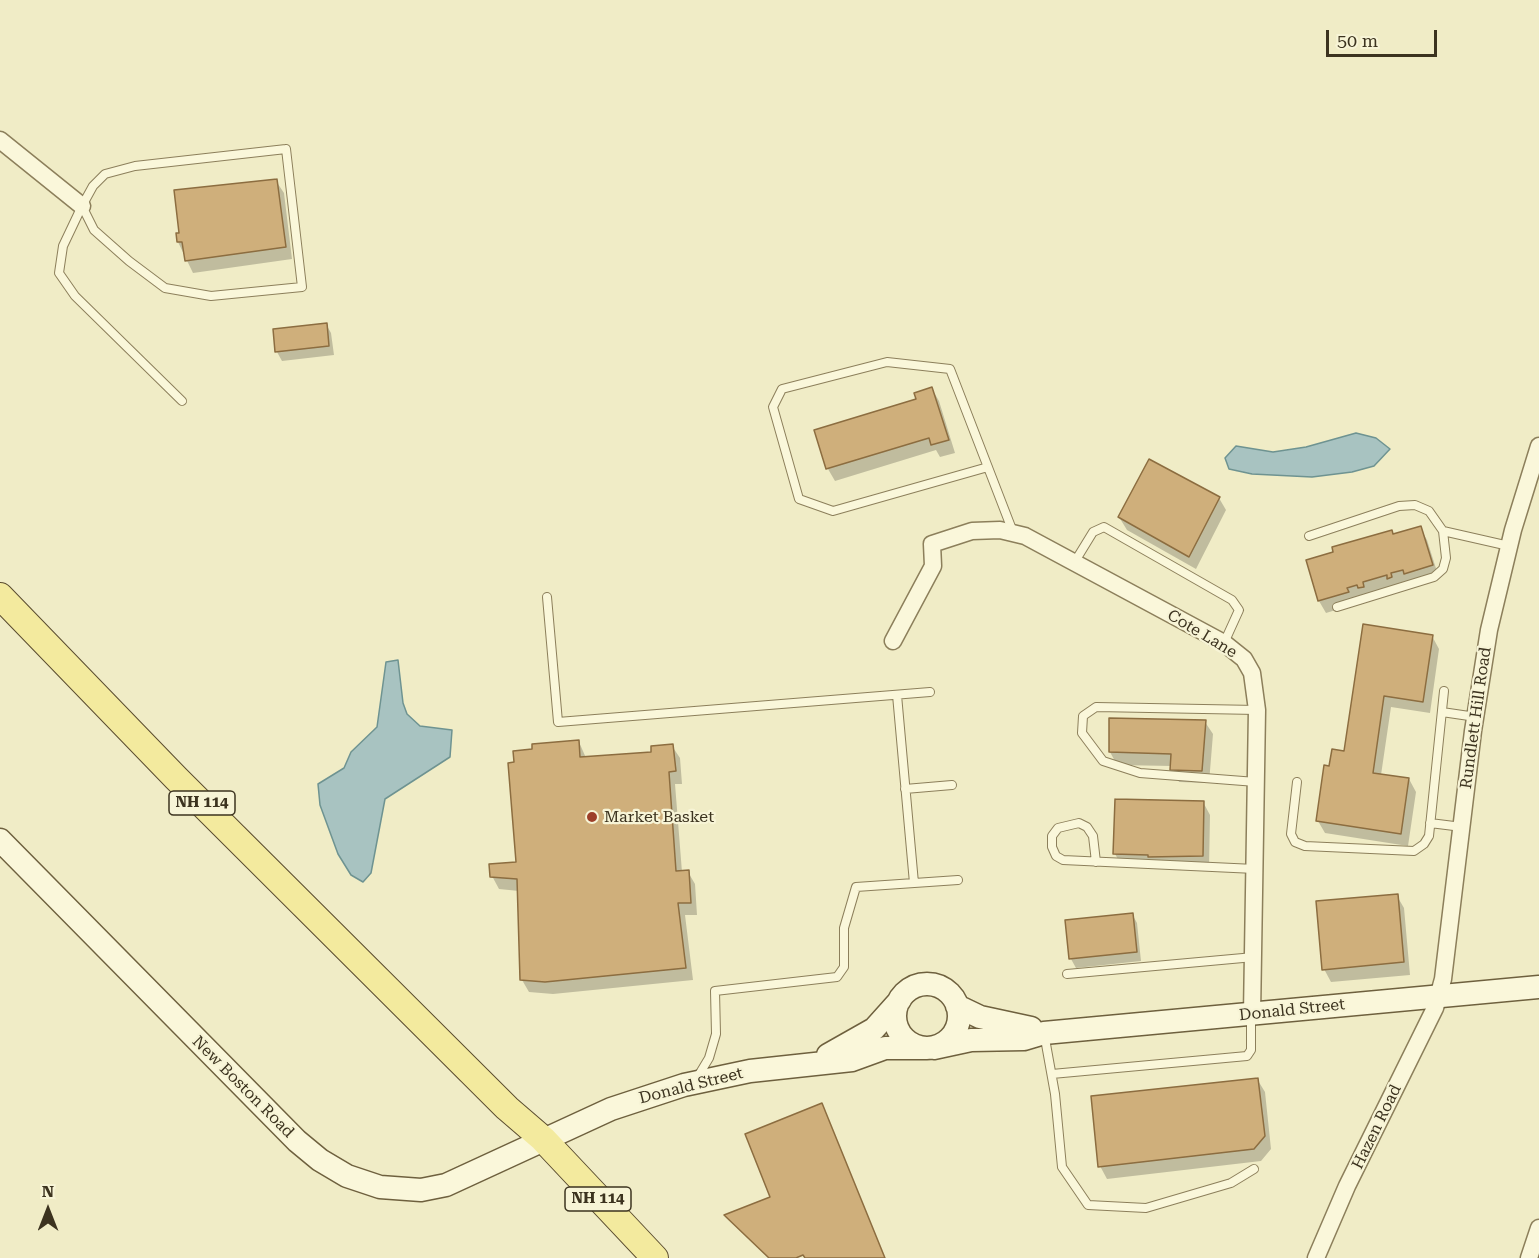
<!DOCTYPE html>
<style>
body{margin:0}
#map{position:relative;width:1539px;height:1258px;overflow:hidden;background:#f0ecc6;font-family:"Roboto Serif",serif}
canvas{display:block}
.north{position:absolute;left:18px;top:1180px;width:60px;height:60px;-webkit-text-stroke:4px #f7f4d6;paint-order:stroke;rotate:0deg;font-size:16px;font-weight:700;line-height:24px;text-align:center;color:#3c331f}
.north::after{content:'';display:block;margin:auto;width:21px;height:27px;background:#3c331f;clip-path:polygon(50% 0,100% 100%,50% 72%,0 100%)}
.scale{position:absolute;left:1326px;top:30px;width:111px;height:27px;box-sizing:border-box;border:3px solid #3c331f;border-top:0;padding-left:8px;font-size:18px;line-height:21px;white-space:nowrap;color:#3c331f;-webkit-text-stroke:4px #f7f4d6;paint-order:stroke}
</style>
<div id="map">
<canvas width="1539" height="1258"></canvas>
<div class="north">N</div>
<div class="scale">50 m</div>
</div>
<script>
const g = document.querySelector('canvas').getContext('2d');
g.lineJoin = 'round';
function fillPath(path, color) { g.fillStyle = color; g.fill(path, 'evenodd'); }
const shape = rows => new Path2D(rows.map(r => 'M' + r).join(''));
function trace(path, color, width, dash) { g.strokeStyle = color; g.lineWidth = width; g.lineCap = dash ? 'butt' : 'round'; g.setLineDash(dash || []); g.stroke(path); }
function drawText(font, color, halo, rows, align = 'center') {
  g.font = font + ' "Roboto Serif",serif'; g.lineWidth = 4.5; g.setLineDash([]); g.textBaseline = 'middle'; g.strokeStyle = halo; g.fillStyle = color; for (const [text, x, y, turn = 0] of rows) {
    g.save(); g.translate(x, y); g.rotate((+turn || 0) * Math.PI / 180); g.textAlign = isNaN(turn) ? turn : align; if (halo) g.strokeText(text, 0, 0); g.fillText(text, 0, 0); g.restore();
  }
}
const water = shape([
 [1356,433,1376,438,1390,449,1374,466,1352,472,1312,477,1252,474,1229,469,1225,458,1236,446,1273,452,1306,447,1356,433],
 [398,660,403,703,407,714,420,726,452,730,450,757,385,799,371,873,363,882,351,875,338,854,320,805,318,784,344,768,351,752,377,727,386,662,398,660]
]);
const shadow = shape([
 [276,181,284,193,292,259,193,273,178,242],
 [326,324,331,333,334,355,282,361,277,352],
 [932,389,939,401,955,453,940,457,936,450,835,481,828,469,816,431,918,400],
 [1219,498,1226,510,1196,569,1127,530,1119,517],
 [1420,528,1427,540,1439,578,1326,613,1319,601,1308,561],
 [1364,626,1432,636,1439,649,1430,713,1391,707,1381,775,1409,779,1416,792,1408,846,1325,833,1318,821,1330,768,1346,753],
 [1205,722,1213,734,1209,783,1179,782,1172,766,1117,765,1110,752],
 [579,742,586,758,653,754,672,746,680,758,682,784,675,784,682,872,688,872,695,884,697,915,685,915,693,980,553,994,529,992,522,980,519,891,499,889,492,876,517,863],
 [1203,802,1210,815,1209,868,1157,869,1155,867,1122,866,1115,854],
 [1397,896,1404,908,1410,975,1331,982,1324,969],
 [1132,914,1137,923,1141,961,1076,968,1071,959],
 [1257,1079,1265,1092,1271,1149,1261,1161,1107,1179,1100,1166]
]);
const building = shape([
 [277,179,286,247,185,261,182,242,177,242,176,233,179,233,174,190,277,179],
 [327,323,329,346,275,352,273,329,327,323],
 [932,387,949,440,931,445,929,438,826,469,814,430,916,399,914,393,932,387],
 [1149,459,1220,497,1189,557,1118,517,1149,459],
 [1421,526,1433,565,1404,574,1403,570,1391,573,1392,577,1387,579,1387,575,1363,582,1364,587,1358,588,1357,585,1347,588,1349,592,1318,601,1306,560,1333,552,1332,547,1392,530,1393,534,1421,526],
 [1363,624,1433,635,1423,702,1384,696,1373,773,1409,778,1401,834,1316,821,1324,765,1329,766,1332,749,1344,751,1363,624],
 [1109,718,1206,720,1202,771,1170,770,1171,754,1109,752,1109,718],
 [579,740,580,757,651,752,651,746,673,744,676,771,669,772,676,871,689,870,691,903,678,903,686,968,545,982,520,980,517,879,490,877,489,864,516,862,508,763,514,762,513,751,532,749,532,744,579,740],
 [1115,799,1204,801,1203,856,1148,857,1148,855,1113,854,1115,799],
 [1398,894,1404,962,1322,970,1316,901,1398,894],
 [1133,913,1137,952,1069,959,1065,920,1133,913],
 [1258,1078,1265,1136,1254,1149,1098,1167,1091,1096,1258,1078],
 [822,1103,826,1113,885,1258,805,1258,803,1255,796,1258,769,1258,724,1215,770,1197,745,1134,822,1103]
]);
const lane = shape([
 [286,149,302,287,211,296,165,288,129,261,94,230,82,206,93,186,105,174,135,166,286,149],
 [82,206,63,246,59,273,75,296,182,401],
 [988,467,833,511,799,499,773,407,782,389,887,362,950,369,1013,532],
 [1309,536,1399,506,1415,505,1429,511,1443,531,1509,546],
 [1074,563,1093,532,1104,527,1232,600,1239,610,1224,643],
 [547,597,558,722,930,692],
 [1337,607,1434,577,1443,569,1446,558,1443,531],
 [897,695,914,883],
 [1442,712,1476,717],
 [1256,782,1140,773,1103,761,1082,733,1083,716,1096,707,1257,710],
 [1297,782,1291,834,1295,842,1305,846,1414,851,1424,844,1429,836,1444,691],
 [905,789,952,785],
 [1430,823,1462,827],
 [1096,862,1093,836,1087,827,1079,823,1058,828,1052,836,1052,847,1056,856,1063,860,1255,869],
 [1067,974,1254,957],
 [1044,1033,1055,1094,1062,1167,1088,1205,1146,1208,1231,1183,1254,1169],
 [1052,1074,1247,1056,1251,1050,1251,1017],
 [697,1078,709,1058,716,1034,715,991,837,977,844,967,844,928,856,887,958,880]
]);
const street = shape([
 [0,140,82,206],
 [893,641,933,566,932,544,972,531,1000,530,1025,536,1224,643,1244,659,1252,673,1257,710,1252,1014],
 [1316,1258,1347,1186,1435,1008,1443,979,1473,731,1489,630,1513,530,1539,446],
 [1529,1258,1539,1228]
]);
const secondary = shape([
 [0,840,297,1141,320,1160,347,1176,380,1187,421,1190,446,1185,611,1109,684,1085,750,1071,852,1060,885,1048,924,1048],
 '895 1016a32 32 0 1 1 64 0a32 32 0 1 1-64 0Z',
 [957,1006,980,1017,1031,1028],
 [934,1048,971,1040,1024,1039,1044,1033,1539,987],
 [828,1055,874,1029,900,1000]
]);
const primary = shape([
 [0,596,176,778,507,1108,543,1139,655,1258]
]);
const markers = [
 [592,817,6,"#9d3f29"]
];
const shields = [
 [202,803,66],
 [598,1199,66]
];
const shieldNames = [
 ["NH 114",202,803],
 ["NH 114",598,1199]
];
const streetNames = [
 ["Cote Lane",1202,634,31],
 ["Rundlett Hill Road",1476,718,-82],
 ["Donald Street",1292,1010,-6],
 ["Donald Street",691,1086,-14],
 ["New Boston Road",243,1087,45],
 ["Hazen Road",1377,1127,-64]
];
const poiNames = [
 ["Market Basket",604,817]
];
fillPath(water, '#a8c3c1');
trace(water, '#6e9391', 1.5);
fillPath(shadow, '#0003');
fillPath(building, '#cfaf7b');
trace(building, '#8c6d40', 1.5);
trace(lane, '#8c7f5b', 10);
trace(street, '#8c7f5b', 19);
trace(secondary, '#6e603e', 25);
trace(primary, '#5a4c2f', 28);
trace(lane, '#faf7da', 8);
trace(street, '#faf7da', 16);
trace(secondary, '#faf7da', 22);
trace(primary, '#f3ea9e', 26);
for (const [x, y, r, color] of markers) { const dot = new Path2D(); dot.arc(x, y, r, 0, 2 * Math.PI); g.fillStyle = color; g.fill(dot); trace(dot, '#f7f4d6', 2); }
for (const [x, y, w] of shields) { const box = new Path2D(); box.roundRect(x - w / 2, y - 12, w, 24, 4.5); g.fillStyle = '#f7f4d6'; g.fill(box); trace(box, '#3c331f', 1.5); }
drawText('bold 15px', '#3c331f', null, shieldNames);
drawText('16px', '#3c331f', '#f7f4d6', streetNames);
drawText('16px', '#3c331f', '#f7f4d6', poiNames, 'left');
</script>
